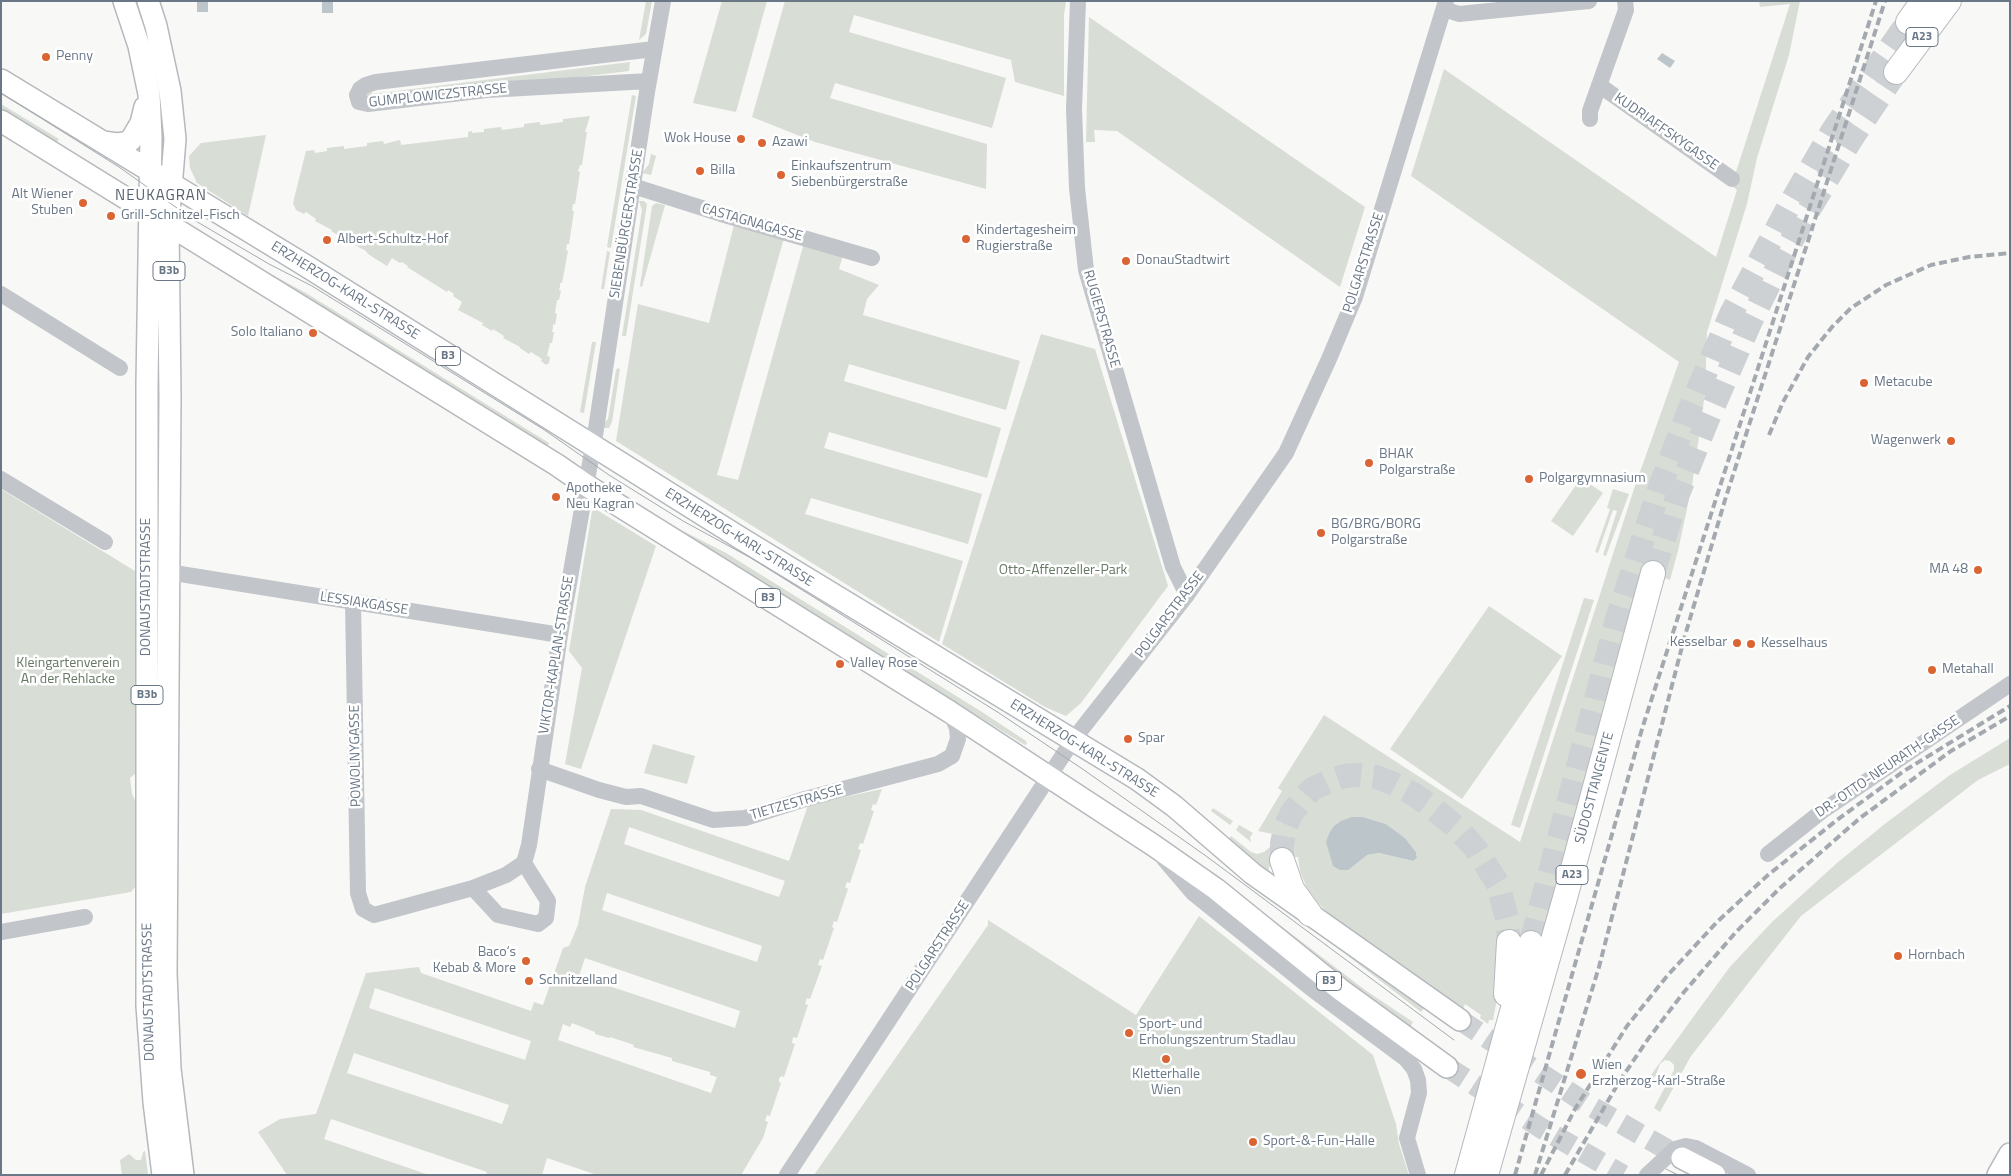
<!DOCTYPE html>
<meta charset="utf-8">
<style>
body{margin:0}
#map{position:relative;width:2011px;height:1176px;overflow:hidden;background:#f8f8f6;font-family:"Titillium Web",sans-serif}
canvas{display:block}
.frame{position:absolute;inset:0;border:2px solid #697786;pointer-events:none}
</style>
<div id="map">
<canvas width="2011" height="1176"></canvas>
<div class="frame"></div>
</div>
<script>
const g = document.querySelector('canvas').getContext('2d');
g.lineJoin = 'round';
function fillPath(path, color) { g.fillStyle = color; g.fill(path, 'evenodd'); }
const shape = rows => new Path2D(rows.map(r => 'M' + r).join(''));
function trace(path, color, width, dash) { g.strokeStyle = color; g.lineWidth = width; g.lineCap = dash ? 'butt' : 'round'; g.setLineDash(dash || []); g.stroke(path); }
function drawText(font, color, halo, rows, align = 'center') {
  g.font = font + ' "Titillium Web",sans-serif'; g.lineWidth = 5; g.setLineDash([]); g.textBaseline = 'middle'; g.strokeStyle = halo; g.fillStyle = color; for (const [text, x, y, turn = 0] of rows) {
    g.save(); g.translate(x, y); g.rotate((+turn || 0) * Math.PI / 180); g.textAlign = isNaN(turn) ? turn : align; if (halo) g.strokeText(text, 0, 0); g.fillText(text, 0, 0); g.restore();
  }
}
const green = shape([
 [131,1,139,1,149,35,165,121,165,154,162,152,161,121],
 [646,1,652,1,646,34,639,40],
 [722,1,767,1,736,112,693,103],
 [785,1,1066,1,1064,15,1064,96,1015,82,1011,60,854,15,849,32,1006,78,992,128,835,83,830,98,987,144,986,189,815,142,752,117],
 [1759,1,1800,1,1789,55,1757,158,1747,204,1707,332,1705,393,1691,493,1686,492,1685,498,1689,499,1678,551,1670,580,1662,577,1542,942,1521,937,1499,940,1499,989,1493,1020,1489,1020,1488,1024,1480,1018,1481,1015,1465,1004,1462,1011,1334,919,1318,903,1306,886,1300,871,1298,857,1272,858,1273,866,1269,867,1269,874,1227,841,1231,836,1251,852,1257,854,1264,852,1270,847,1273,834,1258,831,1282,791,1278,788,1324,715,1520,842,1634,489,1679,362,1411,176,1444,69,1716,257,1737,190,1730,184,1736,172,1790,4,1760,7],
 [1363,817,1386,824,1405,838,1416,852,1417,858,1413,861,1379,853,1367,855,1326,842,1333,827],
 [1089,17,1365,207,1340,287,1117,131,1094,130,1095,142,1086,142],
 [630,62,629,71,369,103,361,90,371,88,372,94],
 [632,95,636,96,611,248,607,247],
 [1,104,59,139,55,145,1,112],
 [590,116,585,132,587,132,582,165,580,165,578,171,580,172,575,204,573,204,572,211,574,211,569,244,567,244,566,250,568,251,562,283,560,283,560,287,559,290,561,291,559,300,557,300,555,313,557,314,555,325,553,324,553,328,552,332,554,332,552,343,550,343,547,356,550,357,549,363,546,365,541,361,542,359,531,352,529,354,520,348,520,347,503,338,504,336,493,329,492,331,482,325,483,323,458,310,462,302,453,296,454,294,448,290,447,292,407,267,408,266,402,262,400,263,392,258,387,266,368,254,366,251,353,244,354,242,342,235,341,237,331,231,332,230,315,221,316,219,306,212,304,214,296,210,293,203,306,151,314,150,315,153,327,151,327,148,344,146,344,149,367,146,367,143,383,141,384,144,400,140,401,145,468,137,468,132,472,131,472,133,484,132,484,129,501,127,502,130,524,127,524,124,540,122,540,125,563,122,563,119],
 [266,135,248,216,197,183,190,168,189,156,201,143],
 [651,154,656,156,651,175,642,173,649,164],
 [639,201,644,201,647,204,626,336,622,336,642,210],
 [656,203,665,205,642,287,640,286,652,206],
 [734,225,784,238,717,475,738,480,804,243,843,255,839,269,879,285,867,299,863,315,1020,361,1006,410,849,364,844,381,1001,428,987,478,829,432,824,448,982,494,968,544,811,498,805,514,963,561,939,642,616,441,638,304,709,323],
 [607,251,610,252,604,289,601,289],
 [265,271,306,293,494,409,549,443,547,447,264,272],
 [1041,334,1095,349,1168,586,1081,703,1066,716,1045,707,942,644],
 [592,342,596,342,584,413,580,412],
 [618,368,620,369,612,422,609,428,601,428,602,425,608,419,616,370],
 [1581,478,1603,493,1573,536,1551,521],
 [1,489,135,571,136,773,130,778,132,794,135,800,135,887,131,892,1,914],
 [1613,489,1629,494,1606,556,1603,555,1617,511,1613,510,1598,553,1595,552,1610,509,1607,508],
 [620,492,677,528,726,553,982,712,1026,741,1027,744,1025,745,618,496],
 [597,510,656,546,581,769,565,764,582,668,569,651,592,511],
 [1584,598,1594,600,1520,828,1511,825],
 [1489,606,1562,656,1462,799,1390,749],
 [2010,738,2010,764,1978,780,1801,916,1691,1056,1660,1112,1654,1108,1674,1070,1674,1065,1670,1061,1665,1060,1660,1064,1655,1077,1648,1078,1651,1075,1729,968,1772,922,1837,863,1886,823,1950,775],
 [653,744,695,756,687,784,644,773],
 [882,789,876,805,873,804,871,810,874,811,863,844,860,843,858,849,861,850,850,883,847,882,845,887,848,889,837,922,834,921,832,927,834,928,823,960,820,959,818,965,822,966,810,999,807,998,805,1004,808,1005,797,1038,793,1037,792,1043,795,1044,784,1077,781,1076,779,1079,779,1082,781,1083,770,1116,767,1115,765,1121,768,1122,763,1138,741,1175,597,1175,547,1158,542,1175,486,1175,487,1172,331,1119,324,1139,429,1175,287,1175,258,1132,280,1119,316,1114,366,973,419,967,421,973,531,1011,534,1002,543,1005,563,948,569,946,578,925,585,887,611,809,641,810,789,861,808,805],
 [629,827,785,881,779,897,624,844],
 [607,893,762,946,757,962,602,910],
 [585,958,740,1011,735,1028,579,976],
 [375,988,531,1041,525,1060,369,1008],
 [572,1023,595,1032,595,1034,609,1038,610,1037,634,1045,633,1047,672,1058,672,1061,710,1072,710,1075,717,1077,711,1093,558,1040,563,1024,570,1027],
 [354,1053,509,1105,502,1124,347,1073],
 [1213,808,1233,821,1230,825,1211,811],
 [1239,825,1253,833,1250,837,1251,842,1236,830],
 [1217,877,1365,990,1413,1022,1408,1031],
 [1199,916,1373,1055,1396,1124,1399,1144,1409,1175,814,1175,988,925,988,920,1136,1015],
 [1296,916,1426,1006,1421,1012],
 [145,1151,148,1175,122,1175,120,1160,129,1154,136,1160,141,1160,143,1152]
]);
const water = shape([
 [197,1,208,1,208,12,197,12],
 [322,1,333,1,333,13,322,13],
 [1662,53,1675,61,1670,68,1657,59],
 [1352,817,1363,817,1386,824,1405,838,1416,852,1417,858,1413,861,1379,853,1367,855,1348,870,1340,870,1333,866,1326,842,1329,834,1333,827,1341,821]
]);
const majorTunnel = shape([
 [1460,1020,1587,1104,1682,1158],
 [1447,1067,1541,1128,1623,1175]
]);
const highwayTunnel = shape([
 [1653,573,1678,494,1707,421,1750,323,1781,260,1804,218,1850,141,1896,72],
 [1282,860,1282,844,1285,828,1292,812,1312,789,1327,782,1344,776,1358,775,1376,777,1392,783,1415,795,1433,808,1457,828,1476,849,1498,884,1507,919,1509,942],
 [1531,943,1618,616,1660,487,1688,413,1731,314,1789,206,1833,130,1908,22]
]);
const minor = shape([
 [1078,1,1074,109,1077,188,1086,270,1173,567,1187,595],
 [1444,9,1459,14,1589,1],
 [649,81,487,90,368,104,359,102,357,95,360,89,366,85,376,82,654,49],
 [1599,85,1732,179],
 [1590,119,1590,111,1626,10,1625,1],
 [633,186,721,214,872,258],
 [1,294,120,368],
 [1,479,105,542],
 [168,572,560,635],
 [353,602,358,893,363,909,374,915,473,888,506,875,524,863,529,845,560,635,596,429,647,92,663,1],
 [539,769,599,790,626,797,641,796,713,820,745,818,805,799,938,764,952,756,958,739,957,728,950,712],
 [1768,854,1821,812,2010,684],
 [1164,859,1193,893,1312,989,1406,1059,1414,1069,1418,1080,1419,1093,1407,1138,1418,1175],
 [473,888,498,915,538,924,546,918,548,901,524,863],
 [1,932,85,917],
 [787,1175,1073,740,1187,595,1286,453,1329,359,1355,297,1446,1],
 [1647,1175,1675,1149,1686,1146,1696,1148,1748,1175]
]);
const major = shape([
 [124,1,139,46,149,94,151,137,147,384,147,1006,154,1102,163,1175],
 [148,1,156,26,170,91,175,139,168,225,170,397,166,973,170,1069,183,1175],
 [1,80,303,264,742,539,1137,779,1174,806,1253,874,1460,1020],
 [1,121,557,465,586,485,950,712,1153,845,1216,889,1341,990,1447,1067],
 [103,142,117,144,125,143,131,140,141,123,145,107],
 [1682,1158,1715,1175],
 [1998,1175,2010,1154]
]);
const highway = shape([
 [1908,22,1923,1],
 [1896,72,1949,1],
 [1282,860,1292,889,1310,914],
 [1506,994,1509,942],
 [1467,1175,1531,943],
 [1486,1175,1565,898,1653,573]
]);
const tram = shape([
 [1,93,119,167,194,220,269,264,312,286,543,429,609,475,683,521,751,558,999,713,1084,770,1206,856,1454,1040],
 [1666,1169,1678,1175]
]);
const rail = shape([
 [1769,435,1783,402,1808,357,1832,327,1851,308,1886,285,1931,265,1969,257,2010,253],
 [1515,1175,1642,729,1876,1],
 [1535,1175,1599,967,1684,639,1725,500,1885,1],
 [1541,1175,1575,1109,1627,1026,1667,976,1717,922,1768,875,1837,820,1904,771,2010,706],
 [1565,1175,1619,1082,1648,1039,1684,992,1736,932,1780,888,1860,818,1951,751,2010,716]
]);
const markers = [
 [46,57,5,"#db6433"],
 [741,139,5,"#db6433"],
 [762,143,5,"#db6433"],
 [700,171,5,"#db6433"],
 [781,175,5,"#db6433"],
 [83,203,5,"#db6433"],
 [111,216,5,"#db6433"],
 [966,239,5,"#db6433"],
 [327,240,5,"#db6433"],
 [1126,261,5,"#db6433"],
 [313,333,5,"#db6433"],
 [1864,383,5,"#db6433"],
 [1951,441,5,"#db6433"],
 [1369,463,5,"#db6433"],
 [1529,479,5,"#db6433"],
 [556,497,5,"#db6433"],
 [1321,533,5,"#db6433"],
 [1978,570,5,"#db6433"],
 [1737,643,5,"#db6433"],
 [1751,644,5,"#db6433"],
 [840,664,5,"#db6433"],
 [1932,670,5,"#db6433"],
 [1128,739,5,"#db6433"],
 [1898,956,5,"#db6433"],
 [526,961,5,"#db6433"],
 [529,981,5,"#db6433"],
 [1129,1033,5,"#db6433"],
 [1166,1059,5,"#db6433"],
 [1581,1074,6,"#db6433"],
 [1253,1142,5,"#db6433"]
];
const shields = [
 [1922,37,32],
 [169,271,32],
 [448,356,25],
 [768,598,25],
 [147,695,32],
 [1572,875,32],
 [1329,981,25]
];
const shieldNames = [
 ["A23",1922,37],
 ["B3b",169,271],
 ["B3",448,356],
 ["B3",768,598],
 ["B3b",147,695],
 ["A23",1572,875],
 ["B3",1329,981]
];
const poiNames = [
 ["Penny",56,57],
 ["Wok House",731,139,"right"],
 ["Azawi",772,143],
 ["Einkaufszentrum",791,167],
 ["Siebenbürgerstraße",791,183],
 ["Billa",710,171],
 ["Alt Wiener",73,195,"right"],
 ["Stuben",73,211,"right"],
 ["Grill-Schnitzel-Fisch",121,216],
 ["Kindertagesheim",976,231],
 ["Rugierstraße",976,247],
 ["Albert-Schultz-Hof",337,240],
 ["DonauStadtwirt",1136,261],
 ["Solo Italiano",303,333,"right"],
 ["Metacube",1874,383],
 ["Wagenwerk",1941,441,"right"],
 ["BHAK",1379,455],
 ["Polgarstraße",1379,471],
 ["Polgargymnasium",1539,479],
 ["Apotheke",566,489],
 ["Neu Kagran",566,505],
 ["BG/BRG/BORG",1331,525],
 ["Polgarstraße",1331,541],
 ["MA 48",1968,570,"right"],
 ["Kesselbar",1727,643,"right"],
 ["Kesselhaus",1761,644],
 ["Valley Rose",850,664],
 ["Metahall",1942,670],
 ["Spar",1138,739],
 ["Baco‘s",516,953,"right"],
 ["Kebab & More",516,969,"right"],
 ["Hornbach",1908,956],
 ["Schnitzelland",539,981],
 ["Sport- und",1139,1025],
 ["Erholungszentrum Stadlau",1139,1041],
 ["Wien",1592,1066],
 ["Erzherzog-Karl-Straße",1592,1082],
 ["Kletterhalle",1166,1075,"center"],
 ["Wien",1166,1091,"center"],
 ["Sport-&-Fun-Halle",1263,1142]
];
const streetNames = [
 ["GUMPLOWICZSTRASSE",438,96,-6],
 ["KUDRIAFFSKYGASSE",1666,132,35],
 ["CASTAGNAGASSE",752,223,16],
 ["SIEBENBÜRGERSTRASSE",627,224,-81],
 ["POLGARSTRASSE",1364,263,-72],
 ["ERZHERZOG-KARL-STRASSE",345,291,32],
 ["RUGIERSTRASSE",1101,319,74],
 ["ERZHERZOG-KARL-STRASSE",739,538,32],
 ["DONAUSTADTSTRASSE",147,587,-90],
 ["LESSIAKGASSE",364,604,9],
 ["POLGARSTRASSE",1170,615,-53],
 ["VIKTOR-KAPLAN-STRASSE",557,655,-81],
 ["ERZHERZOG-KARL-STRASSE",1084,749,32],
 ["POWOLNYGASSE",356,756,-91],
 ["DR.-OTTO-NEURATH-GASSE",1888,767,-34],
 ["SÜDOSTTANGENTE",1595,788,-75],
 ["TIETZESTRASSE",797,803,-16],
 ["POLGARSTRASSE",938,946,-57],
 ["DONAUSTADTSTRASSE",149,992,-91]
];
const parkNames = [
 ["Otto-Affenzeller-Park",1063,571],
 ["Kleingartenverein",68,664],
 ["An der Rehlacke",68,680]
];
const neighbourhoodNames = [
 ["NEUKAGRAN",161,196]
];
fillPath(green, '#d8ddd5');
fillPath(water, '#bbc5ca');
trace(majorTunnel, '#cdd1d4', 21, [21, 11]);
trace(highwayTunnel, '#cdd1d4', 24, [24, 12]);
trace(major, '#b5b9bd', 24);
trace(highway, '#b5b8bc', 26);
trace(minor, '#c2c5c9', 16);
trace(major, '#fff', 21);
trace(highway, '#fff', 24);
trace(tram, '#a3a9af', 1);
trace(rail, '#a3a9af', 4, [8, 4]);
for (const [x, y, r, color] of markers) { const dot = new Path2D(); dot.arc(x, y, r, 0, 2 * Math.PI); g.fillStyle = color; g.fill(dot); trace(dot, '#fff', 2); }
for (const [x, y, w] of shields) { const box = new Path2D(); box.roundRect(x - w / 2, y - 9.5, w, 19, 4); g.fillStyle = '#fff'; g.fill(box); trace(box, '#697786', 1); }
drawText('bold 12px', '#697786', null, shieldNames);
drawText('14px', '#697786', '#fff', poiNames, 'left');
drawText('14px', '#697786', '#fff', streetNames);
drawText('14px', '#667864', '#fff', parkNames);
g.letterSpacing = '1px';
drawText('15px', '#57616b', '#fff', neighbourhoodNames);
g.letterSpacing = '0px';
</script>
